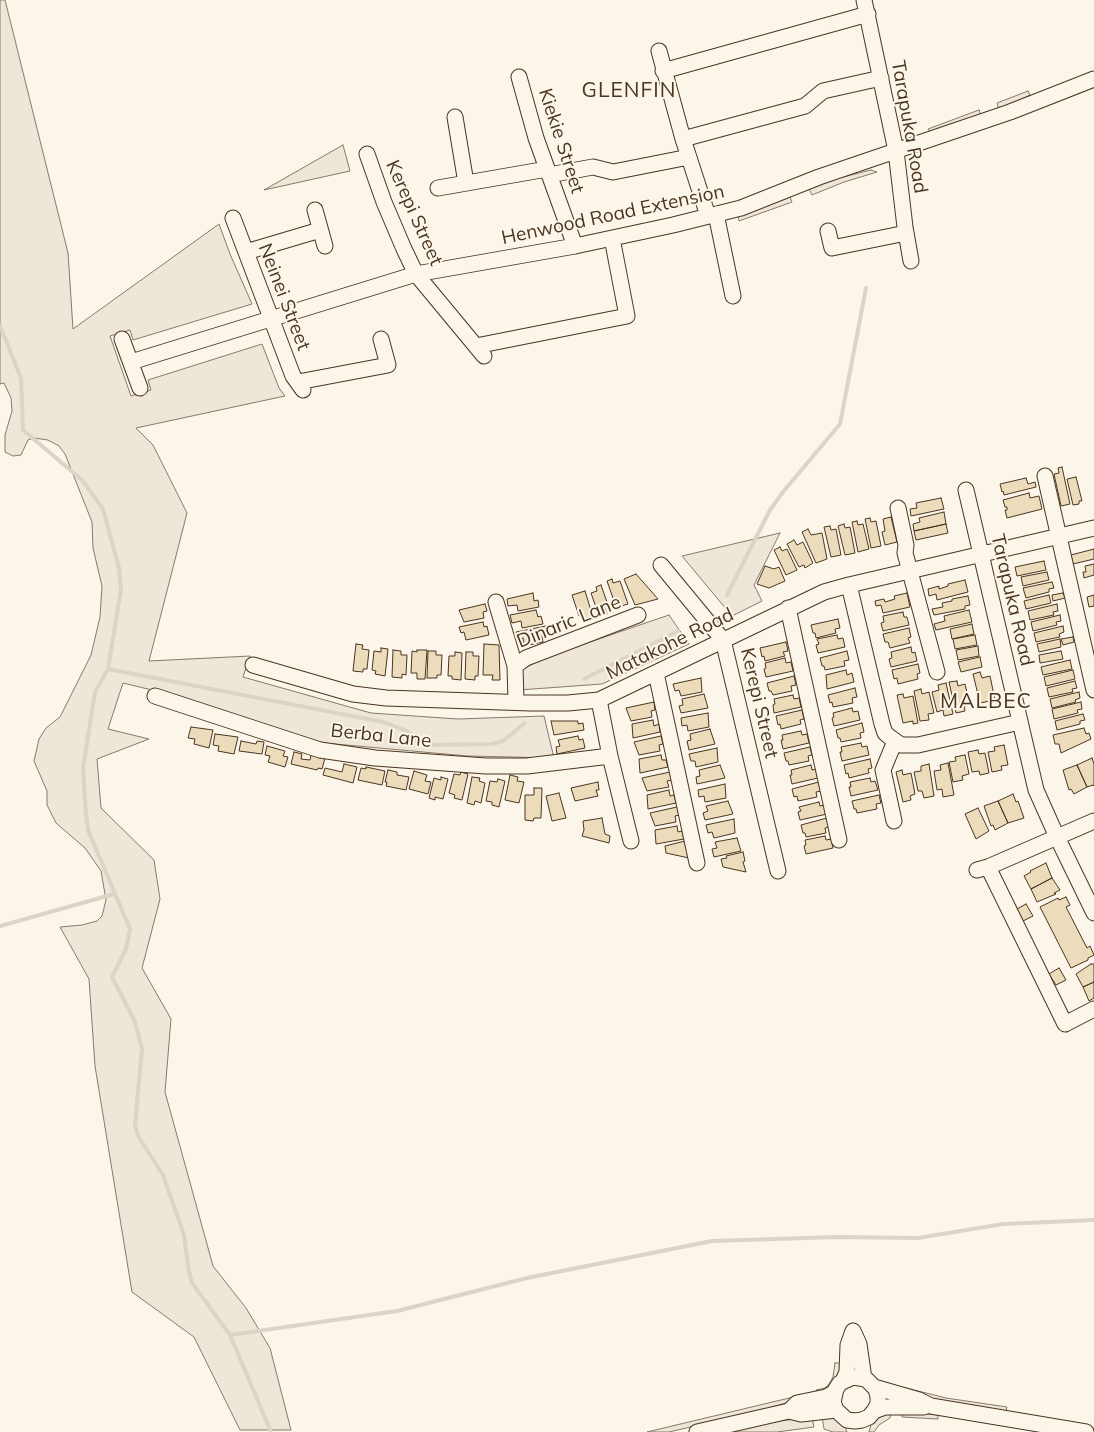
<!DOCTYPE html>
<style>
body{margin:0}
canvas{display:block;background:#fbf6e9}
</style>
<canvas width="1094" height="1432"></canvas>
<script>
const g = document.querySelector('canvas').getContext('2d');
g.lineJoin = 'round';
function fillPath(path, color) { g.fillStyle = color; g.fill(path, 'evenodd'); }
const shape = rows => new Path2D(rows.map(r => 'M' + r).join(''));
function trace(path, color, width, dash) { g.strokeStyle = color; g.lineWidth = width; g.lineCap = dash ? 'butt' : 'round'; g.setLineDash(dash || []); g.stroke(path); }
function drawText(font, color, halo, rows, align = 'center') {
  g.font = font + ' Mulish,sans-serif'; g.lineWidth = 4; g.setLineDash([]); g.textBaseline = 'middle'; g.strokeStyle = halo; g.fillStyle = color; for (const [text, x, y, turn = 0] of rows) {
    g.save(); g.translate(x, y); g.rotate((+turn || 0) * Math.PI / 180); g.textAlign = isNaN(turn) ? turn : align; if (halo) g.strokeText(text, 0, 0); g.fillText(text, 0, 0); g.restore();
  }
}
const green = shape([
 [0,0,5,0,68,253,73,329,219,224,230,254,252,304,133,340,130,330,110,336,131,396,151,390,148,380,262,344,279,388,285,396,136,428,153,445,187,513,149,661,250,656,243,677,371,713,458,719,544,716,554,758,467,756,324,743,193,705,156,691,123,683,108,729,149,739,97,759,101,808,154,860,160,899,142,968,171,1019,165,1092,213,1266,246,1308,270,1348,291,1430,240,1430,194,1337,132,1292,95,1066,89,979,60,927,82,925,97,921,102,916,106,900,101,871,85,848,56,823,47,805,47,791,34,761,39,739,46,728,60,717,91,655,100,617,102,586,93,548,92,522,65,454,59,446,48,440,34,438,28,440,21,455,13,456,5,452,5,435,12,411,11,398,4,383,0,384,0,0],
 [1028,91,1030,95,999,110,997,103,1028,91],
 [979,110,981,116,930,132,928,129,979,110],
 [343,145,350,171,264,190,343,145],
 [871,170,877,172,844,182,812,195,809,189,839,178,871,170],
 [790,197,792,202,739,221,738,216,790,197],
 [780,533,754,585,762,601,732,616,682,556,780,533],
 [669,615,689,644,602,684,519,690,522,670,543,658,669,615],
 [835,1363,843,1363,833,1384,817,1395,816,1390,825,1388,829,1384,833,1377,835,1363],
 [906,1388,946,1398,1007,1407,1006,1411,926,1398,905,1392,906,1388],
 [806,1394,807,1397,751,1413,669,1432,647,1432,806,1394],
 [891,1411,890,1418,879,1425,874,1432,869,1432,872,1421,877,1416,891,1411],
 [902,1412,938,1415,938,1419,902,1417,902,1412],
 [822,1416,837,1419,845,1427,847,1432,833,1432,824,1429,822,1416],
 [812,1417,814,1427,777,1432,736,1432,737,1429,764,1423,812,1417]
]);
const stream = shape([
 [0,326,21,378,23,430,82,480,103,509,119,568,121,589,108,669,95,692,83,768,86,814,88,830,130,929,126,949,112,977,135,1022,142,1049,135,1125,138,1136,163,1175,184,1235,189,1272,192,1283,230,1335,271,1432],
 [727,595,770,510,783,492,840,424,866,288],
 [108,669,383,722,407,731,420,743,430,745,492,744,503,741,525,723],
 [584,679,678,631],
 [0,926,114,894],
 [230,1335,397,1311,527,1278,712,1241,837,1237,918,1238,1003,1224,1094,1220]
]);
const building = shape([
 [1062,467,1070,504,1061,506,1054,474,1059,473,1058,468,1062,467],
 [1076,477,1082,501,1079,501,1079,504,1073,505,1067,479,1076,477],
 [1026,478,1028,484,1035,482,1036,487,1004,495,1003,491,1002,492,1000,484,1026,478],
 [1029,493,1030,498,1039,496,1042,509,1007,518,1005,510,1007,510,1007,507,1005,507,1003,500,1029,493],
 [941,498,944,509,911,516,910,509,917,508,916,503,941,498],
 [944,512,946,524,914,531,913,524,920,522,919,518,944,512],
 [891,517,897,542,885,545,882,532,885,531,883,519,891,517],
 [870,518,871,522,876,521,881,546,871,548,865,519,870,518],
 [857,521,858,525,863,524,869,549,858,552,852,522,857,521],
 [844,524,845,528,850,527,855,553,845,555,838,526,844,524],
 [946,524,948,533,916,540,914,531,946,524],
 [830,526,831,530,836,529,841,555,831,557,824,527,830,526],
 [808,529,811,535,822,533,827,559,816,563,802,532,808,529],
 [794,540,797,545,803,542,813,563,805,568,804,565,799,567,787,544,794,540],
 [780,547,782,551,787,549,797,570,786,575,774,550,780,547],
 [1094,549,1094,559,1073,564,1071,555,1094,549],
 [1044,561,1046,570,1017,576,1015,567,1044,561],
 [1094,564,1094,575,1084,578,1083,572,1086,572,1085,566,1094,564],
 [765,566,774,569,779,567,785,581,769,588,757,584,765,566],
 [1047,572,1049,580,1023,586,1021,577,1047,572],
 [636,574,658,599,635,605,624,579,636,574],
 [612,579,613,583,620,581,628,604,621,606,618,600,614,601,607,581,612,579],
 [965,580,968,592,937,600,936,594,929,596,928,589,939,586,939,589,948,586,948,584,965,580],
 [1052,582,1054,588,1049,589,1049,592,1026,598,1023,588,1052,582],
 [601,585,608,605,604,606,607,614,599,616,591,593,597,591,596,587,601,585],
 [585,591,593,617,584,619,583,615,579,616,572,595,585,591],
 [533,593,534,601,538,600,539,607,518,611,517,605,508,606,507,599,533,593],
 [907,593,910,607,883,613,881,605,876,606,875,601,884,599,885,602,895,599,894,596,907,593],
 [1063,593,1065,598,1053,601,1052,595,1063,593],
 [1049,595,1051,603,1026,609,1024,601,1049,595],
 [1094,595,1094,606,1089,607,1087,597,1094,595],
 [968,596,970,605,965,606,965,609,934,615,932,609,943,607,942,603,952,601,952,599,968,596],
 [485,604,487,611,483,612,484,618,464,622,459,610,485,604],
 [1057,604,1058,611,1053,612,1054,615,1030,620,1028,611,1057,604],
 [536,610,538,617,541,616,543,624,522,628,521,621,512,623,510,615,536,610],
 [969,610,972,622,936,630,934,624,945,621,944,616,969,610],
 [903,612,904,617,907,617,909,625,883,631,881,623,884,622,883,616,903,612],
 [1060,615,1061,621,1056,622,1057,625,1033,631,1031,622,1060,615],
 [838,619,840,628,835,629,836,633,816,638,815,633,813,633,811,625,838,619],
 [483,622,484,627,487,626,489,635,466,640,464,632,461,633,459,627,483,622],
 [972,624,974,634,952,639,950,629,972,624],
 [546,626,547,634,542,635,543,642,524,646,523,638,518,639,516,632,546,626],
 [1063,626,1064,632,1059,634,1060,637,1036,642,1034,633,1063,626],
 [909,628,911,637,908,638,910,643,890,648,888,642,885,642,883,634,909,628],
 [837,635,838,639,843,638,845,647,818,653,816,645,819,644,817,639,837,635],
 [975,635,977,645,955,649,953,639,975,635],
 [1073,637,1074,642,1063,645,1061,639,1073,637],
 [1060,639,1061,647,1039,652,1037,644,1060,639],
 [786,642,788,651,783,652,785,656,765,661,764,656,762,657,760,648,786,642],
 [356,644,363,645,362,649,369,650,367,669,363,669,363,672,353,671,356,644],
 [484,644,499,645,500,680,492,680,493,675,483,675,484,644],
 [978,646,979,656,958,660,956,650,978,646],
 [911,647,912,653,915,652,917,661,891,667,889,659,892,658,891,652,911,647],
 [381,648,388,649,385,676,375,674,376,671,372,670,374,651,381,652,381,648],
 [393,650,401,651,401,655,407,655,406,675,402,674,402,678,392,677,393,650],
 [417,650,427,650,425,679,417,679,417,673,411,673,412,651,417,652,417,650],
 [428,651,436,651,436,655,442,655,441,675,437,675,437,678,427,678,428,651],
 [847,651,849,660,844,661,845,666,825,670,824,666,822,666,820,658,847,651],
 [1061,651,1063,659,1040,663,1039,655,1061,651],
 [455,652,462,653,461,680,452,679,452,676,448,676,449,656,455,656,455,652],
 [466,652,473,652,473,656,479,656,478,676,475,676,475,680,465,679,466,652],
 [980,657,982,667,961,672,958,662,980,657],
 [785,658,786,663,791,662,793,671,766,677,764,669,766,668,765,663,785,658],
 [1070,660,1072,669,1043,675,1041,667,1070,660],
 [918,664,920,673,917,674,918,679,898,684,897,678,894,679,892,670,918,664],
 [846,670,847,675,852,673,854,682,827,689,826,675,846,670],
 [1073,670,1075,679,1046,686,1044,677,1073,670],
 [980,672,982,678,990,676,995,700,980,703,973,674,980,672],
 [794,676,796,685,791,686,792,691,773,695,771,691,769,691,767,683,794,676],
 [701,678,702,692,681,696,679,690,675,691,673,684,701,678],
 [957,681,958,686,965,684,970,705,964,706,965,711,956,713,949,682,957,681],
 [1075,681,1077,688,1072,689,1073,692,1049,697,1047,688,1075,681],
 [946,683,953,714,944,716,943,710,937,712,932,692,939,690,938,685,946,683],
 [855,688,857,697,852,698,853,703,833,707,832,702,830,703,828,695,855,688],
 [921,689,922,694,929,692,934,713,928,714,929,720,920,721,914,691,921,689],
 [1079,692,1080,698,1075,700,1076,702,1052,708,1050,699,1079,692],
 [704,694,708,708,681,713,679,706,683,705,682,699,704,694],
 [903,694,904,698,913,696,918,723,913,724,913,721,903,723,897,695,903,694],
 [793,695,794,699,799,698,801,707,774,713,773,705,775,704,774,699,793,695],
 [654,702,655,710,651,711,652,717,631,721,626,708,654,702],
 [1081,702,1082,709,1077,710,1078,713,1054,719,1052,709,1081,702],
 [852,708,853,712,858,711,860,720,834,726,832,718,834,717,833,713,852,708],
 [802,710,804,719,800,720,801,724,781,729,780,724,778,725,776,716,802,710],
 [708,713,709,727,688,731,687,725,682,726,681,718,708,713],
 [1083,714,1085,720,1080,721,1080,724,1057,730,1055,721,1083,714],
 [653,720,654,726,659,724,660,732,633,738,632,724,653,720],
 [551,721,578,721,578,724,583,723,584,730,554,735,551,721],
 [862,723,864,732,860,733,861,738,841,742,840,738,838,738,836,730,862,723],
 [191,727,213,730,209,748,194,744,195,739,188,738,191,727],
 [1084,728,1086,734,1089,733,1091,739,1061,753,1059,744,1055,744,1053,735,1084,728],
 [710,729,715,744,689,750,687,741,691,740,690,734,710,729],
 [801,731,802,735,807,734,809,743,783,749,781,740,783,740,782,735,801,731],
 [215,734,238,737,234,754,218,751,219,746,213,745,215,734],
 [578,736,579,740,583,739,585,748,557,754,556,747,560,746,558,740,578,736],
 [661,736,663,744,659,745,660,751,639,755,634,742,661,736],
 [241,741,256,744,257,741,264,742,262,754,239,751,241,741],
 [861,743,862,747,867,746,869,755,842,761,840,752,842,752,841,747,861,743],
 [1004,745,1008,765,1001,766,1002,770,992,772,988,752,995,751,994,747,1004,745],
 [267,746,285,751,283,756,288,757,285,767,268,762,270,756,265,755,267,746],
 [810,747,812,755,808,756,809,761,789,765,788,761,786,761,784,753,810,747],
 [717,748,718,762,696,767,695,761,691,761,689,754,717,748],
 [978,750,979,754,985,753,989,773,980,775,979,771,972,772,968,752,978,750],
 [294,752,302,754,301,759,310,760,311,755,325,758,322,769,318,768,317,770,291,764,294,752],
 [661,755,662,760,666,760,668,767,640,773,639,759,661,755],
 [965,755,969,774,962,776,963,780,953,782,949,762,956,761,955,757,965,755],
 [1092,758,1094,764,1094,786,1093,785,1087,787,1077,765,1092,758],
 [870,759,872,768,868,769,869,773,849,778,848,773,846,774,844,765,870,759],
 [948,763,954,795,943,797,942,789,937,790,934,771,941,770,940,765,948,763],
 [344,764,357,767,353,783,323,775,325,768,342,772,344,764],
 [929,764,934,796,924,798,922,791,918,791,914,772,921,771,921,766,929,764],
 [720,765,725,778,697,784,696,777,700,776,699,770,720,765],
 [811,765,812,770,816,769,818,778,792,784,790,775,792,775,791,770,811,765],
 [1077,765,1087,787,1074,794,1071,789,1069,790,1063,770,1077,765],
 [366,767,385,771,382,785,358,780,361,768,366,769,366,767],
 [388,770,397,772,397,775,409,777,406,790,386,786,387,782,385,782,388,770],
 [902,770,903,775,911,773,915,794,910,796,911,800,903,802,896,772,902,770],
 [414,771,427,775,425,781,431,782,428,794,409,789,414,771],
 [461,772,468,774,462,800,454,798,455,795,449,793,454,774,460,775,461,772],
 [670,772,672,780,667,781,669,787,647,791,642,778,670,772],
 [510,775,518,777,517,781,524,782,519,803,505,800,510,775],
 [441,777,448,779,443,799,435,797,435,800,429,798,434,778,441,780,441,777],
 [472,777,480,778,479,781,485,783,481,803,475,801,474,805,467,803,472,777],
 [870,778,871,782,875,781,878,790,851,796,849,787,851,787,850,782,870,778],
 [498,779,505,781,499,807,492,805,492,802,486,801,490,781,497,782,498,779],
 [598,782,599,790,596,790,598,796,575,801,571,788,598,782],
 [819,782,821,791,816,792,817,797,798,801,797,796,794,797,792,789,819,782],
 [725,784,726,798,705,802,704,796,699,797,698,790,725,784],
 [534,788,542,788,541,818,534,818,533,821,525,820,525,795,534,795,534,788],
 [669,790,670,796,674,795,676,803,648,809,647,795,669,790],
 [559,793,566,818,552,821,546,796,559,793],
 [1013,794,1016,802,1018,801,1024,818,1008,823,998,801,1013,794],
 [879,795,881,803,876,804,877,809,857,813,856,809,854,809,852,801,879,795],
 [728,801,733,814,705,820,703,813,708,811,706,806,728,801],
 [998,801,1008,823,995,830,993,825,991,826,984,806,998,801],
 [819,802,820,806,825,805,827,814,800,820,798,812,801,811,799,807,819,802],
 [677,807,679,815,675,816,676,822,655,826,650,813,677,807],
 [978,808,989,831,976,839,965,814,978,808],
 [602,818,605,834,610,836,609,843,582,836,584,830,583,821,602,818],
 [827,818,829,827,825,828,826,833,806,837,805,833,803,833,801,825,827,818],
 [734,819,735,833,714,838,712,832,708,833,706,825,734,819],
 [677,826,678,832,682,831,684,839,656,844,655,830,677,826],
 [825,836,826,840,831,839,833,848,806,854,804,846,806,845,805,840,825,836],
 [737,838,741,851,714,857,712,849,717,848,715,842,737,838],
 [685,841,689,858,666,853,665,846,685,841],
 [743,852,745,861,743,862,746,872,723,867,721,859,727,858,726,856,743,852],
 [1046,863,1052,878,1031,889,1024,876,1031,872,1030,871,1046,863],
 [1052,878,1060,890,1054,893,1056,894,1037,902,1031,889,1052,878],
 [1066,897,1070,905,1066,907,1087,948,1090,946,1094,955,1088,958,1088,960,1071,968,1040,907,1058,898,1059,900,1066,897],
 [1026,904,1033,916,1023,921,1017,909,1026,904],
 [1091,964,1094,964,1094,982,1083,987,1076,974,1091,964],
 [1059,968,1066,980,1056,985,1049,974,1059,968],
 [1094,982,1094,998,1089,1001,1083,987,1094,982]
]);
const minor = shape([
 [864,0,896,151,905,227,911,261],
 [659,51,683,139,708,216],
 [663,71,868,14],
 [519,77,536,138,575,246],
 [455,117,466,183],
 [683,139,805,106,823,91,881,78],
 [367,154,384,202,404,249,416,274,484,356],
 [549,175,593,167,613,172,689,157],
 [438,188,547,169],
 [315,210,325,246],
 [716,214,733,296],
 [233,218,293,376,303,390],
 [828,231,832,248,906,233],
 [246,252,320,230],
 [122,339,140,388],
 [476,346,627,316,612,238],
 [131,362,416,274,575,246,673,225,741,208,819,177,1010,112,1094,79],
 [298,382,388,365,381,339],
 [1045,476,1094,690],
 [966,490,1036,790,1057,837,1094,913],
 [898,508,906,545,905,553,937,672],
 [661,565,723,640,778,871],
 [849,585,882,724,885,733,891,738,901,745,918,745,1020,722],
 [496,602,515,666,516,701],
 [788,608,839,840],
 [253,665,353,694,386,698,530,703,568,703,599,700,824,592,849,585,1094,528],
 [515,666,526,658,638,615],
 [656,673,697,863],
 [155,696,320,750,375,758,486,766,527,766,610,756],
 [599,700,610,756,631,841],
 [894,821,883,770,895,741],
 [988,867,1065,1024,1094,1009],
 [977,870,988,867,1094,821],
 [853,1331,859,1344,864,1379],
 [843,1381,847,1372,848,1345,853,1331],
 [874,1387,919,1400,931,1406,1086,1432],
 [789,1411,797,1403,826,1397,835,1392],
 [874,1411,878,1404,878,1397,876,1389,866,1379,853,1377,840,1383,836,1389,833,1402,836,1410,847,1420,855,1421,862,1420,869,1417,874,1411,885,1407,924,1407],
 [697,1432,789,1411,801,1414,836,1410]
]);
const streetNames = [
 ["Tarapuka Road",909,127,80],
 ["Kiekie Street",561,141,72],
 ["Kerepi Street",414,213,66],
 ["Henwood Road Extension",613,215,-12],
 ["Neinei Street",284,297,69],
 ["Tarapuka Road",1012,600,77],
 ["Dinaric Lane",569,622,-22],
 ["Matakohe Road",670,644,-26],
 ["Kerepi Street",759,703,77],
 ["Berba Lane",381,736,6]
];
const quarterNames = [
 ["GLENFIN",629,91],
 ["MALBEC",986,702]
];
fillPath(green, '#ede6d9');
trace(green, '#887966', 1);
trace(stream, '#dcd4c6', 4);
fillPath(building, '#ecdcbc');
trace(building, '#4a3520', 1);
trace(minor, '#4a3520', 17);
trace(minor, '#fbf6e9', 15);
drawText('19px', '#4a3520', '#fbf6e9', streetNames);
g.letterSpacing = '1px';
drawText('21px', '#4a3520', '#fbf6e9', quarterNames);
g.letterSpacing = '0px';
</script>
